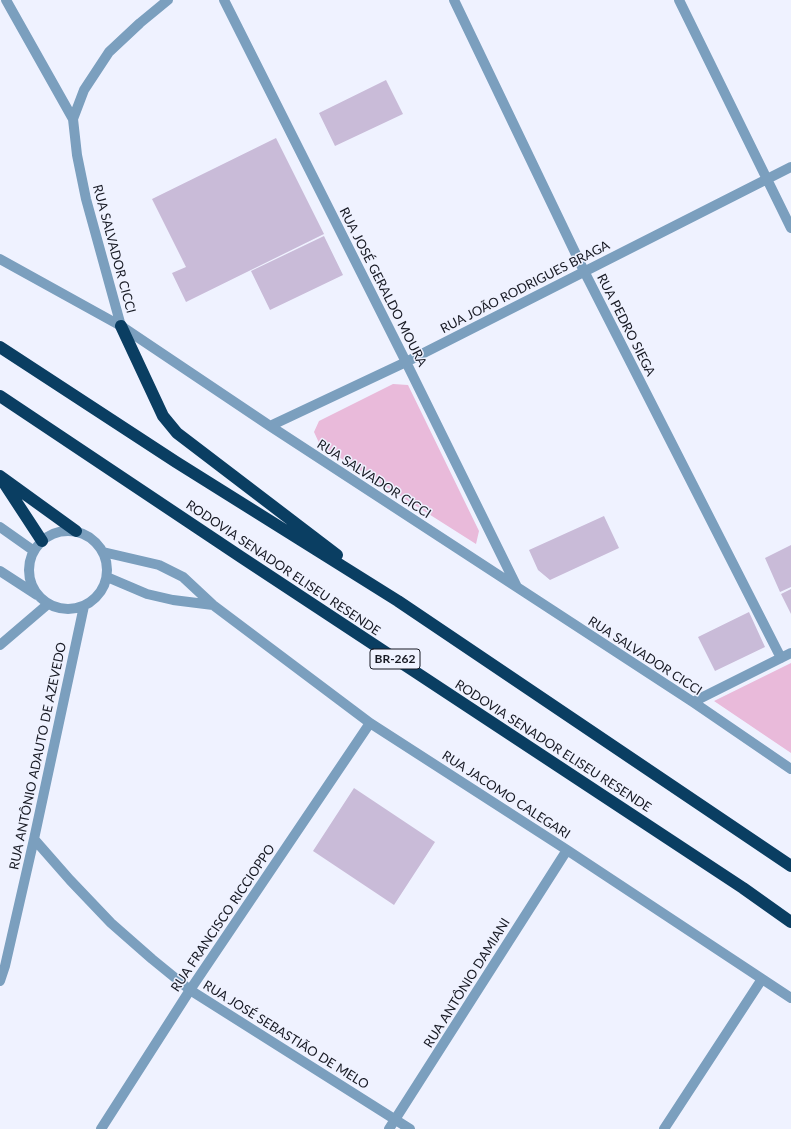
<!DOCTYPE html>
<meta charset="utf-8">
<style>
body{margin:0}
canvas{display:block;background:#eff2ff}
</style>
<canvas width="791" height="1129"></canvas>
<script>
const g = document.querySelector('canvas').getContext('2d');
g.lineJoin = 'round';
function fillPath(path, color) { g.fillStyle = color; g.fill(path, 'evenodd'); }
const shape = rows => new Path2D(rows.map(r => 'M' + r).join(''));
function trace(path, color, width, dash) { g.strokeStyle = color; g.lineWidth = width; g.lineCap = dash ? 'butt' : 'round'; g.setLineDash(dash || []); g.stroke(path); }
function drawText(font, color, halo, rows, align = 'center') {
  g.font = font + ' Lato,sans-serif'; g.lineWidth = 3; g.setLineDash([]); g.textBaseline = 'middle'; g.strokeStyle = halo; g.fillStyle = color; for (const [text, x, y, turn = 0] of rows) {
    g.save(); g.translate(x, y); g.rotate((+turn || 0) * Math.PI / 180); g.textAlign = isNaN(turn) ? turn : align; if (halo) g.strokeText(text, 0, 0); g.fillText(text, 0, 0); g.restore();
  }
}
const green = shape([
 [393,384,408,385,479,531,476,544,320,445,314,432,319,421],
 [791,663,791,753,714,701]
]);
const building = shape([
 [386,80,403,114,335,146,319,113],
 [276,138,324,234,186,302,172,273,186,267,152,199],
 [324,236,343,275,270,310,251,271],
 [604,516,619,548,550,580,538,570,529,550],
 [791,545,791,587,780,592,765,558],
 [791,589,791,614,781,594],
 [749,612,765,647,715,671,698,637],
 [354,788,435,842,394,905,313,851]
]);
const street = shape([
 [6,0,73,119,77,155,86,199,121,326],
 [224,0,406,362,517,587],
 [454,0,584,271,781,658],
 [679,0,791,228],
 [73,119,84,90,109,52,140,23,168,0],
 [0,259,121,326,270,426,693,702,791,769],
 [270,426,406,362,791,167],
 [0,527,34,551],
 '29 570a39 39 0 1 1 78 0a39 39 0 1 1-78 0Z',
 [103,552,159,565,183,577,213,605,370,723,567,850,791,998],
 [0,571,37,595],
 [107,577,147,594,173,600,213,605],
 [0,645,48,604],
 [693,702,791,653],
 [34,839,70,880,111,923,152,959,190,990,410,1129],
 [0,981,5,966,34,839,84,606],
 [101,1129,190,990,370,723],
 [389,1129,567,850],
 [664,1129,762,979]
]);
const highway = shape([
 [121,326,163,416,177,433,337,555],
 [0,347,176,462,398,601,791,866],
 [0,396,241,557,743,888,791,922],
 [0,476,76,531],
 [4,483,42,541]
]);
const shields = [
 [395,659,50]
];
const shieldNames = [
 ["BR-262",395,659]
];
const streetNames = [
 ["RUA SALVADOR CICCI",114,249,75],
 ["RUA JOSÉ GERALDO MOURA",383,287,63],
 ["RUA JOÃO RODRIGUES BRAGA",525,287,-27],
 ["RUA PEDRO SIEGA",626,325,63],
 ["RUA SALVADOR CICCI",374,479,33],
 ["RODOVIA SENADOR ELISEU RESENDE",283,568,34],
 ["RUA SALVADOR CICCI",645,656,33],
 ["RODOVIA SENADOR ELISEU RESENDE",553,746,33],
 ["RUA ANTÔNIO ADAUTO DE AZEVEDO",38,756,-78],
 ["RUA JACOMO CALEGARI",506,795,33],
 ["RUA FRANCISCO RICCIOPPO",223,918,-56],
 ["RUA ANTÔNIO DAMIANI",467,983,-58],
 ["RUA JOSÉ SEBASTIÃO DE MELO",286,1035,32]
];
fillPath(green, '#e9bada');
fillPath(building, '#c9bbd8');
trace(street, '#7b9fbe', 10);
trace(highway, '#0a3e62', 12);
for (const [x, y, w] of shields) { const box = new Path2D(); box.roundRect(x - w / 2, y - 10, w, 20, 3); g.fillStyle = '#eff2ff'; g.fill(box); trace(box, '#171923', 1); }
drawText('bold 12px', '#171923', null, shieldNames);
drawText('13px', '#171923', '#eff2ff', streetNames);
</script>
